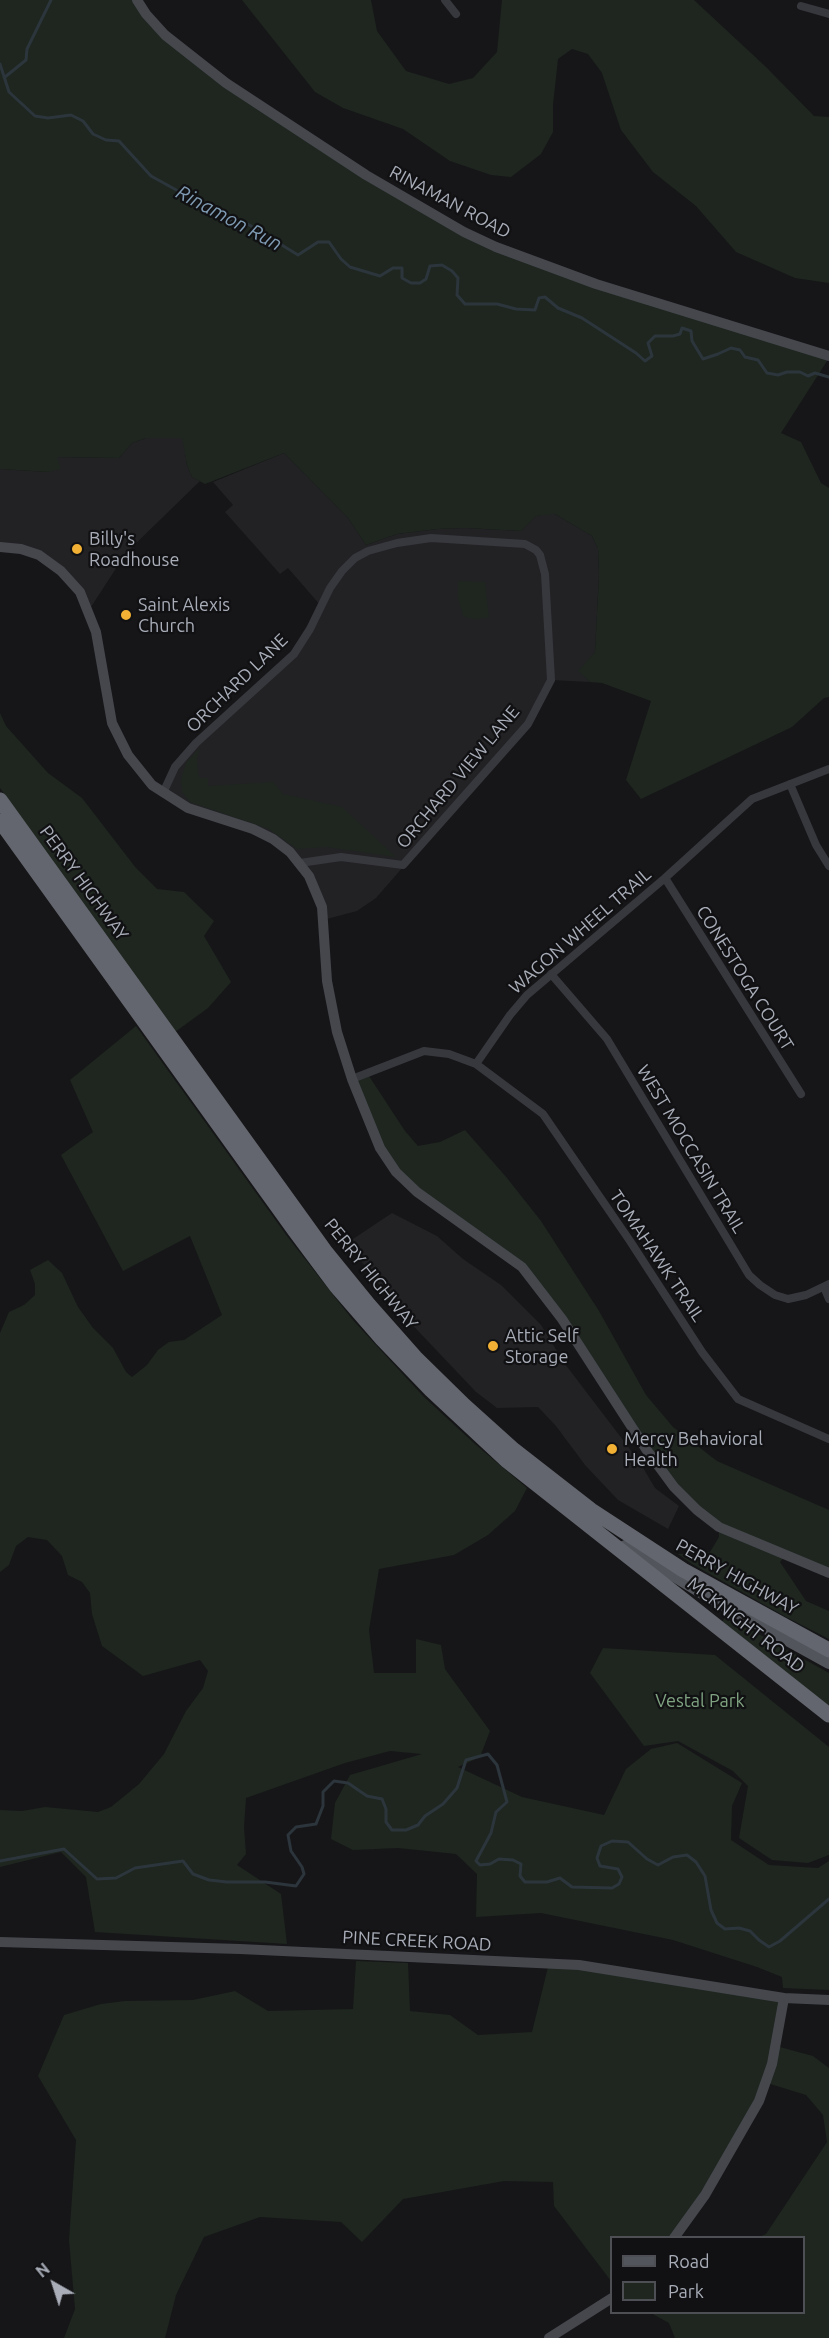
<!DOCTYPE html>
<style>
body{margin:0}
#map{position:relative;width:829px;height:2338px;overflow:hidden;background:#161618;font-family:Ubuntu,sans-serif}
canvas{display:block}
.legend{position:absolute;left:610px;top:2236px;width:195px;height:78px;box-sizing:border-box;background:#111113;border:2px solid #4d4f55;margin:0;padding:8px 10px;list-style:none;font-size:18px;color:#a8adb8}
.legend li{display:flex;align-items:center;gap:12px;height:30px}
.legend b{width:30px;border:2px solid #4d4f55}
.north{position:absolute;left:24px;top:2254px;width:60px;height:60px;-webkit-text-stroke:4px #111113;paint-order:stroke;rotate:321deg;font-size:16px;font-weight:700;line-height:24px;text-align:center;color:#a8adb8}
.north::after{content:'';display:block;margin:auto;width:21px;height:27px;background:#a8adb8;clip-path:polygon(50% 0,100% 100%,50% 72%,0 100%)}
</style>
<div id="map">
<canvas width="829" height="2338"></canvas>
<ul class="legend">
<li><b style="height:8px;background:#53555c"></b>Road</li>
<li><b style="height:16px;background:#1e261f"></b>Park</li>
</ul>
<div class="north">N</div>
</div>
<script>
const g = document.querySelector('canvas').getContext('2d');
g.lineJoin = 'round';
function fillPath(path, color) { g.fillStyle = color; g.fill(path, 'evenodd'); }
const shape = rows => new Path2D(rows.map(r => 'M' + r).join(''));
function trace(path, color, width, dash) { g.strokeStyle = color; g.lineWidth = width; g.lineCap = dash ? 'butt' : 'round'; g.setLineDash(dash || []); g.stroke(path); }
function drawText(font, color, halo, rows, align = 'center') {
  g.font = font + ' Ubuntu,sans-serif'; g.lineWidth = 4.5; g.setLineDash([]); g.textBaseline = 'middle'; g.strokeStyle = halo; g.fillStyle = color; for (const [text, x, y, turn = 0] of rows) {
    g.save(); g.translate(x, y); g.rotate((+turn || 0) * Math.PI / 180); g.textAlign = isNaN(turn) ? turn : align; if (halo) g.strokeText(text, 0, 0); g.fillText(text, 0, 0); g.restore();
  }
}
const built = shape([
 [146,438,183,438,187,465,192,477,200,481,126,553,89,610,54,564,0,547,0,469,48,472,56,457,119,458,132,443],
 [284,453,348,518,366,545,397,534,438,529,465,528,521,531,536,516,545,514,555,514,592,536,598,549,599,575,595,652,579,671,590,682,551,680,528,724,376,898,357,911,323,920,316,892,273,839,163,793,175,767,294,654,321,606,288,568,280,574,225,512,233,505,213,482],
 [392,1213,437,1236,463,1259,501,1285,541,1325,565,1364,639,1461,655,1488,679,1506,668,1529,618,1500,585,1465,556,1426,538,1407,497,1408,476,1392,402,1314,347,1243]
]);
const green = shape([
 [0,0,137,0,146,14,267,112,496,247,829,358,781,433,801,442,821,483,829,488,829,697,824,698,792,727,641,799,626,780,651,701,602,683,590,682,578,671,595,652,599,575,598,549,592,536,555,514,536,516,521,531,465,528,438,529,397,534,366,545,348,518,284,453,205,484,192,477,187,465,182,438,146,438,132,443,119,458,57,457,61,469,48,472,0,469],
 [242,0,371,0,377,31,406,71,449,84,473,78,497,52,502,0,694,0,766,67,814,116,829,117,829,283,795,278,736,252,696,206,653,172,621,130,602,73,588,54,572,49,558,59,553,105,553,132,541,154,511,177,491,175,450,161,403,129,343,108,315,92],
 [458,581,485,582,489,618,472,619,463,616,458,597],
 [0,713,6,726,48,773,82,798,136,868,157,889,184,892,214,921,204,936,231,982,208,1008,175,1032,0,788],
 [200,748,197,757,198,773,200,778,208,778,208,786,273,782,283,794,342,807,396,857,326,847,297,849,269,829,190,802,182,792,181,779,187,761],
 [136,1026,287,1236,352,1319,424,1397,475,1444,527,1488,515,1511,488,1535,454,1555,379,1569,369,1630,374,1673,416,1673,416,1639,441,1645,445,1669,490,1731,480,1757,458,1767,522,1797,604,1815,626,1769,651,1749,677,1743,742,1783,732,1806,731,1840,769,1865,818,1868,829,1861,829,1990,783,1988,782,1977,757,1967,673,1940,541,1913,476,1917,477,1874,456,1854,398,1848,353,1850,331,1839,335,1803,350,1775,422,1754,390,1751,345,1763,246,1798,244,1827,246,1854,237,1865,281,1894,287,1944,95,1932,86,1877,61,1852,0,1867,0,1810,22,1811,45,1807,98,1812,111,1807,139,1784,164,1754,186,1711,203,1688,208,1671,200,1660,143,1676,102,1646,92,1614,90,1593,82,1582,68,1575,62,1556,47,1540,28,1537,16,1546,9,1565,0,1572,0,1333,9,1312,24,1305,35,1295,35,1284,30,1270,48,1260,62,1273,78,1307,93,1328,113,1348,126,1372,132,1377,147,1365,158,1350,169,1342,184,1340,222,1315,190,1236,123,1271,61,1155,93,1132,70,1080],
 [367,1073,405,1131,418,1146,440,1142,465,1130,507,1178,541,1221,599,1311,646,1395,673,1427,717,1461,829,1510,829,1573,786,1555,780,1562,806,1601,829,1611,829,1639,786,1617,692,1564,678,1554,710,1552,719,1537,719,1527,674,1487,522,1267,396,1172,352,1079],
 [726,1616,829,1673,829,1706,722,1622],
 [603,1648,715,1655,829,1747,829,1855,808,1863,772,1860,739,1838,748,1786,733,1771,678,1741,644,1746,590,1673],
 [356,1961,408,1963,410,2011,450,2015,478,2035,532,2032,549,1963,784,1998,776,2046,813,2056,829,2068,829,2338,675,2338,669,2323,651,2313,804,2312,804,2238,759,2237,766,2234,827,2142,823,2115,806,2095,767,2083,674,2237,612,2238,611,2281,554,2206,553,2182,504,2181,403,2199,362,2242,341,2222,260,2217,204,2237,176,2295,165,2338,64,2338,75,2309,69,2240,76,2140,38,2076,64,2015,101,2004,125,2001,193,2000,235,1991,268,2011,353,2009]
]);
const stream = shape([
 [0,64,9,92,35,116,48,118,71,115,83,121,93,134,106,140,119,141,151,176,236,223,246,223,298,255,318,242,329,242,341,259,350,267,380,276,393,268,402,268,402,278,411,283,420,283,426,279,430,266,442,265,452,271,458,278,457,295,465,304,497,304,516,309,535,310,539,298,545,297,558,308,582,318,636,353,645,361,652,356,648,343,655,336,673,336,680,334,682,328,691,331,692,341,703,359,718,354,731,348,740,350,745,357,758,360,767,373,778,375,787,372,800,372,808,376,815,373,829,377],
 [5,77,26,60,27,49,51,0],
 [0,1861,64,1849,97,1879,116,1878,135,1868,183,1861,193,1874,209,1880,227,1882,265,1882,296,1886,304,1874,302,1867,291,1851,288,1835,296,1827,316,1824,323,1806,323,1792,334,1781,348,1783,367,1796,382,1799,386,1809,386,1822,392,1830,406,1830,418,1825,425,1816,443,1804,457,1788,466,1760,488,1754,497,1765,507,1802,496,1812,491,1833,476,1861,480,1865,490,1864,499,1859,513,1860,521,1864,520,1876,525,1882,547,1882,560,1878,572,1887,612,1888,619,1884,622,1877,618,1869,600,1866,597,1858,601,1846,612,1841,628,1842,647,1859,658,1865,673,1857,687,1855,696,1862,705,1876,711,1910,717,1923,725,1929,739,1928,750,1931,759,1940,769,1947,780,1941,829,1899]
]);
const street = shape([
 [445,0,456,14],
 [801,6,829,14],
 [790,784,816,845,829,866],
 [163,793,175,767,196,743,294,654,310,629,330,588,342,571,355,558,368,551,397,543,431,538,525,544,536,550,540,555,545,574,551,680,528,724,403,865,341,857,300,863],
 [665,878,801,1094],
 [551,974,607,1039,749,1275,760,1285,775,1295,788,1299,806,1295,829,1284],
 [476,1064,510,1015,527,995,665,878,752,799,829,769],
 [352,1079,424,1051,449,1054,476,1064,543,1114,630,1241,702,1352,738,1399,829,1439],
 [824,1287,829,1299]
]);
const secondary = shape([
 [137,0,146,14,165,35,226,83,366,175,464,232,496,247,596,284,829,356],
 [0,547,21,549,39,555,61,571,80,592,96,632,112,723,128,755,152,785,188,808,253,829,273,839,290,852,309,876,322,907,327,981,337,1032,352,1079,380,1148,396,1172,417,1192,522,1267,562,1319,646,1449,674,1487,697,1510,719,1527,829,1573],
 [0,1942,240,1949,579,1965,784,1998,829,2000],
 [674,2238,705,2195,759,2101,772,2064,784,1998],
 [549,2338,612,2298]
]);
const primary = shape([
 [625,1546,704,1594,829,1663]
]);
const highway = shape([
 [0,800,325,1251,369,1305,415,1357,464,1405,514,1450,591,1510,683,1570,829,1650],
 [0,821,295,1231,336,1286,382,1339,431,1390,506,1460,829,1715]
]);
const markers = [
 [77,549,6,"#f2b134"],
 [126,615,6,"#f2b134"],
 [493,1346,6,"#f2b134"],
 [612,1449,6,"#f2b134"]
];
const streetNames = [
 ["RINAMAN ROAD",450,202,28],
 ["ORCHARD LANE",237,683,-44],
 ["ORCHARD VIEW LANE",458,777,-50],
 ["PERRY HIGHWAY",84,883,54],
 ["WAGON WHEEL TRAIL",580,931,-41],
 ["CONESTOGA COURT",745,978,58],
 ["WEST MOCCASIN TRAIL",691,1149,59],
 ["TOMAHAWK TRAIL",657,1256,56],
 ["PERRY HIGHWAY",371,1274,51],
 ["PERRY HIGHWAY",737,1577,29],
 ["MCKNIGHT ROAD",746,1625,38],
 ["PINE CREEK ROAD",417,1941,3]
];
const poiNames = [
 ["Billy's",89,539],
 ["Roadhouse",89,560],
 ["Saint Alexis",138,605],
 ["Church",138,626],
 ["Attic Self",505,1336],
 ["Storage",505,1357],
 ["Mercy Behavioral",624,1439],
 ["Health",624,1460]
];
const parkNames = [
 ["Vestal Park",700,1701]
];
const waterNames = [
 ["Rinamon Run",229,218,28]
];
fillPath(built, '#222225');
fillPath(green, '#1e261f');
trace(stream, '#2c353c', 3);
trace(street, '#37383d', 8);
trace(secondary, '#45474d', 10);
trace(primary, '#53555c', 12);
trace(highway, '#63666e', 15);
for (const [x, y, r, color] of markers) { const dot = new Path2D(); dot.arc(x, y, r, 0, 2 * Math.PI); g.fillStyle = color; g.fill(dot); trace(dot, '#111113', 2); }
drawText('18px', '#a8adb8', '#111113', streetNames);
drawText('18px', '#a8adb8', '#111113', poiNames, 'left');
drawText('18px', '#7fa381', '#111113', parkNames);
drawText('italic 20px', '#7f9bb3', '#111113', waterNames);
</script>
